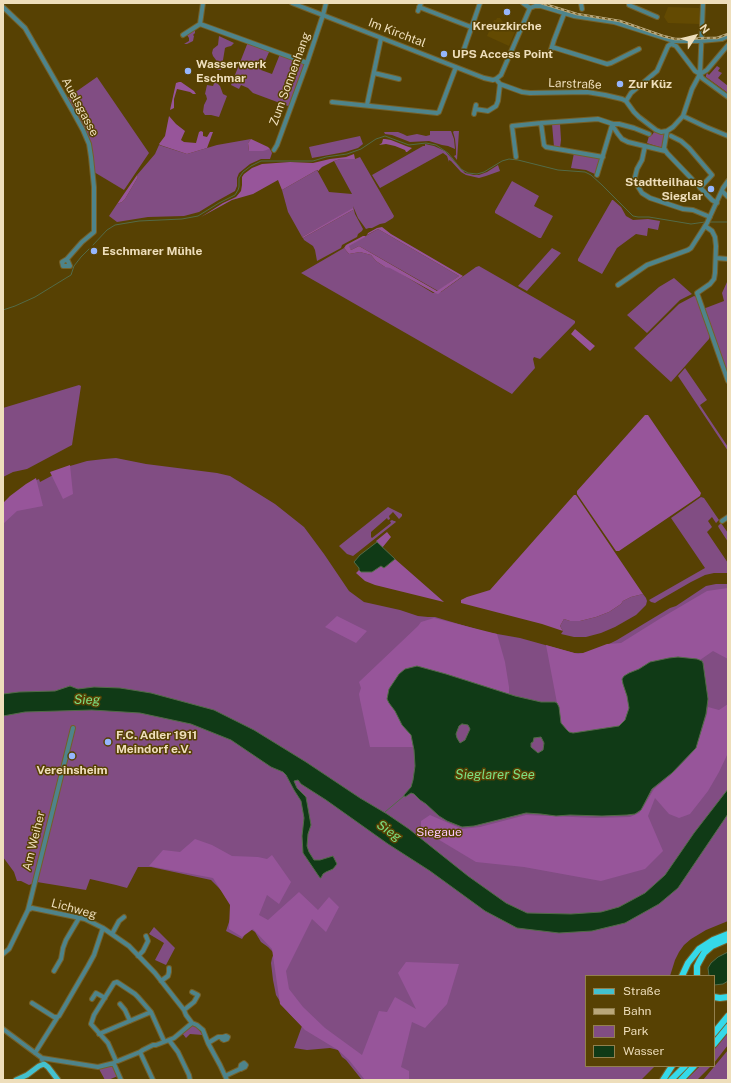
<!DOCTYPE html>
<meta charset="utf-8">
<style>
body{margin:0}
#map{position:relative;width:731px;height:1083px;overflow:hidden;background:#574103;font-family:"Public Sans",sans-serif}
canvas{display:block}
.frame{position:absolute;inset:0;border:4px solid #eedebb;pointer-events:none}
.legend{position:absolute;left:585px;top:975px;width:130px;height:92px;box-sizing:border-box;background:#574103;border:1px solid #93804d;margin:0;padding:5px 7px;list-style:none;font-size:12px;color:#eedebb}
.legend li{display:flex;align-items:center;gap:8px;height:20px}
.legend b{width:20px;border:1px solid #93804d}
.north{position:absolute;left:675px;top:16px;width:40px;height:40px;-webkit-text-stroke:3px #574103;paint-order:stroke;rotate:54deg;font-size:11px;font-weight:700;line-height:16px;text-align:center;color:#eedebb}
.north::after{content:'';display:block;margin:auto;width:14px;height:18px;background:#eedebb;clip-path:polygon(50% 0,100% 100%,50% 72%,0 100%)}
</style>
<div id="map">
<canvas width="731" height="1083"></canvas>
<div class="frame"></div>
<ul class="legend">
<li><b style="height:5px;background:#43c1cf"></b>Straße</li>
<li><b style="height:5px;background:#b9a77a"></b>Bahn</li>
<li><b style="height:11px;background:#814d83"></b>Park</li>
<li><b style="height:11px;background:#103a16"></b>Wasser</li>
</ul>
<div class="north">N</div>
</div>
<script>
const g = document.querySelector('canvas').getContext('2d');
g.lineJoin = 'round';
function fillPath(path, color) { g.fillStyle = color; g.fill(path, 'evenodd'); }
const shape = rows => new Path2D(rows.map(r => 'M' + r).join(''));
function trace(path, color, width, dash) { g.strokeStyle = color; g.lineWidth = width; g.lineCap = dash ? 'butt' : 'round'; g.setLineDash(dash || []); g.stroke(path); }
function drawText(font, color, halo, rows, align = 'center') {
  g.font = font + ' "Public Sans",sans-serif'; g.lineWidth = 3; g.setLineDash([]); g.textBaseline = 'middle'; g.strokeStyle = halo; g.fillStyle = color; for (const [text, x, y, turn = 0] of rows) {
    g.save(); g.translate(x, y); g.rotate((+turn || 0) * Math.PI / 180); g.textAlign = isNaN(turn) ? turn : align; if (halo) g.strokeText(text, 0, 0); g.fillText(text, 0, 0); g.restore();
  }
}
const built = shape([
 [668,7,699,8,699,24,668,23,664,17],
 [497,18,500,18,509,30,515,32,509,46,487,36,494,20,496,20]
]);
const green = shape([
 [195,28,195,33,193,35,194,36,193,41,187,44,184,44,189,41,189,38,187,35],
 [219,36,234,43,231,46,227,47,225,48,222,66,221,70,218,70,216,69,214,67,214,64,217,62,216,60,213,56,212,53,213,49,218,45],
 [248,42,270,50,261,70,272,74,280,54,304,62,305,65,290,105,288,106,253,93,248,88,241,85,239,89,231,85],
 [717,66,720,68,718,71,722,73,718,78,728,86,728,93,706,77,706,75,707,73,709,75],
 [97,77,149,153,124,190,94,172,93,155,67,98],
 [215,81,220,86,223,94,227,96,219,117,211,115,205,115,203,112,204,105,207,99,206,95,205,94,207,85,213,86],
 [560,123,561,140,560,148,554,147,552,124],
 [430,131,451,131,454,139,455,149,448,146,442,145,429,141,410,142,392,135,385,134,384,132,398,132,403,134,407,136,417,134,426,136,430,135],
 [454,131,459,131,457,160,454,156,456,155,456,149,455,139,453,132],
 [654,132,665,134,662,148,647,143,649,136,652,135],
 [360,136,363,144,358,148,345,152,312,158,309,147],
 [251,139,248,143,249,151,270,149,272,153,270,159,261,159,250,164,239,173,237,178,237,186,235,191,217,201,199,212,184,216,148,217,117,222,109,216,117,204,122,202,125,199,138,177,137,175,155,154,159,145,187,154,217,145],
 [425,144,434,146,445,151,465,173,474,175,479,175,487,172,498,165,500,171,486,176,479,178,466,175,461,172,451,161,449,160,449,162,447,156,443,153,380,188,372,175,423,146,425,146],
 [574,153,599,158,600,160,597,175,586,170,571,168],
 [360,157,394,216,393,218,385,223,380,224,372,228,369,228,366,229,358,218,353,206,355,214,363,229,362,231,358,234,357,237,342,245,341,248,317,261,315,250,313,246,304,240,303,238,353,210,353,209,302,237,288,212,282,190,317,170,329,192,352,194,334,161,340,159,355,159],
 [512,181,539,196,534,206,553,216,541,238,539,238,495,213,495,211],
 [612,200,613,200,621,207,626,216,633,220,648,219,660,221,658,230,648,228,647,236,636,234,617,248,602,274,578,261,578,259],
 [378,229,459,276,438,291,359,246,351,250,348,246],
 [344,248,349,254,360,252,371,255,376,261,385,267,390,267,433,293,441,292,476,267,479,266,575,321,575,323,540,359,534,357,533,359,535,368,512,394,301,273],
 [552,248,561,253,527,291,518,286],
 [674,278,692,294,680,300,647,333,627,315,659,287],
 [727,282,728,282,728,380,703,309,724,301,722,293],
 [694,296,697,297,710,335,709,339,671,382,634,348,679,304],
 [685,368,707,400,700,405,728,447,728,451,678,376],
 [79,385,81,386,72,445,27,469,13,472,3,477,3,408],
 [116,458,146,464,217,473,230,476,275,504,304,527,324,554,349,591,364,602,400,610,418,616,428,617,435,617,486,632,520,638,563,650,574,653,584,653,603,647,617,640,670,608,676,606,706,586,716,584,728,584,728,921,706,930,691,939,684,945,679,952,675,960,670,976,586,976,586,1066,655,1066,641,1080,362,1080,346,1060,342,1057,338,1050,330,1048,307,1050,294,1048,302,1026,290,1014,281,1003,276,995,273,980,271,963,272,958,274,953,268,947,261,942,255,932,249,928,242,939,226,931,233,910,226,895,211,880,151,867,138,867,127,888,116,885,90,879,86,890,37,882,29,885,21,881,17,881,14,872,3,857,3,505,32,482,39,479,40,482,70,466,87,461,104,459],
 [701,497,704,498,719,520,716,523,712,517,708,521,712,527,707,532,728,563,728,573,714,573,705,575,691,582,658,601,655,603,651,602,649,600,705,568,671,518],
 [388,507,402,514,402,516,399,519,393,512,389,516,390,519,388,520,387,518,371,532,371,537,372,538,391,523,390,521,392,520,394,521,395,521,396,522,353,556,347,554,339,546],
 [721,523,728,533,728,542,719,528,718,526],
 [643,594,646,598,647,601,646,605,636,615,615,627,601,633,586,637,574,637,561,634,563,631,560,626,564,619,570,621,580,621,596,617,609,612,621,604,623,601,631,597],
 [154,927,175,948,166,965,155,960,164,943,149,934],
 [191,1026,195,1026,198,1029,203,1035,190,1034,186,1038,182,1033],
 [728,1033,728,1045,714,1063,714,1050],
 [728,1050,728,1080,703,1080],
 [111,1065,113,1066,118,1076,108,1080,105,1080,99,1069],
 [700,1066,711,1066,697,1080,686,1080]
]);
const forest = shape([
 [179,82,181,82,194,91,196,94,193,94,190,92,177,89,174,99,174,108,170,110,176,83],
 [169,116,176,124,185,131,181,140,184,142,196,143,199,132,201,131,203,132,203,136,207,137,210,132,213,132,207,148,187,154,160,145,159,144,165,136],
 [251,139,268,147,270,149,263,151,249,151,248,143],
 [383,139,385,139,391,140,406,146,412,148,407,152,406,152,405,150,395,146,386,144,379,145,382,143],
 [354,154,355,159,340,159,334,161,322,167,319,170,319,171,317,170,282,190,278,180,253,194,232,200,201,217,223,203,236,197,241,191,242,185,242,177,244,174,252,168,262,164,290,162,313,163,330,159,346,157],
 [137,175,138,177,125,199,122,202,117,204],
 [353,208,353,210,303,238,302,237],
 [382,227,391,234,463,276,438,294,435,293,390,268,385,267,376,261,371,255,360,252,349,254,344,248,346,245,363,236,365,236,365,237,349,246,351,250,359,246,437,291,459,276,378,229,367,235,368,233,377,228],
 [575,329,595,346,590,351,571,334],
 [645,415,648,415,701,493,700,496,619,551,616,551,577,494,577,491],
 [70,465,73,494,63,499,50,472],
 [36,478,43,506,17,511,3,524,3,503,10,496,26,484],
 [574,495,576,495,643,594,631,597,623,601,621,604,609,612,596,617,580,621,570,621,564,619,560,626,563,631,542,624,461,603,461,600,467,597,490,590],
 [387,532,391,537,382,548,376,541],
 [395,559,444,602,375,585,365,581,356,573,359,570,360,571,381,566,384,568],
 [728,588,728,659,713,651,700,660,697,659,687,658,669,658,650,662,639,669,629,673,623,677,623,684,627,696,629,708,625,720,623,723,619,726,609,728,573,733,569,732,566,730,560,720,559,707,557,703,546,645,578,654,583,653,607,644,621,643,661,618,707,591],
 [337,616,367,631,356,643,325,627],
 [434,618,497,634,505,662,509,687,509,694,446,674,417,666,399,674,389,689,387,699,389,703,395,711,402,725,411,735,413,747,370,747,360,700,359,694,361,688,359,682,418,626,421,622],
 [728,704,728,753,719,772,708,791,690,814,679,818,669,814,655,798,648,816,663,851,645,869,601,881,524,867,476,862,421,829,421,821,430,815,462,829,480,827,526,815,596,818,630,817,639,813,644,806,654,789,675,771,696,748,707,714,708,707,719,710],
 [195,839,212,845,232,856,258,857,267,859,272,855,291,882,279,904,267,895,259,915,268,920,299,892,318,910,329,897,339,907,326,932,312,919,286,971,289,989,303,1007,325,1028,362,1055,379,1011,387,1012,395,997,416,1009,398,973,406,962,459,964,447,1004,425,1028,412,1022,401,1067,409,1071,409,1080,365,1080,349,1060,338,1050,305,1030,280,1004,272,949,253,929,242,937,229,929,230,905,213,878,149,866,163,850,180,852]
]);
const water = shape([
 [377,542,395,559,384,568,381,566,372,572,361,572,359,570,359,568,354,562,360,555,377,542],
 [678,657,697,659,702,661,703,663,708,699,706,714,696,748,672,773,652,789,641,810,635,814,627,815,602,816,570,815,556,816,541,814,526,813,474,826,462,827,447,821,439,816,426,804,420,800,414,794,411,793,405,797,404,796,404,795,411,787,413,780,415,766,414,750,411,735,402,725,395,711,389,703,387,699,389,689,399,674,405,669,417,666,446,674,515,696,541,702,555,702,557,703,559,707,561,723,567,730,569,732,573,733,619,726,625,720,629,708,627,696,623,684,622,679,624,676,629,673,639,669,650,662,669,658,678,657],
 [462,724,468,725,470,729,465,740,460,743,457,738,456,734,459,726,462,724],
 [534,738,541,737,544,743,543,750,538,753,531,747,531,743,533,742,534,738],
 [70,686,78,689,94,687,120,688,151,693,214,710,254,730,306,762,360,798,387,814,409,829,468,876,506,903,527,913,571,914,601,912,619,907,645,893,665,875,694,833,728,789,728,814,678,888,659,904,625,923,592,931,559,933,517,928,485,911,430,871,388,844,326,800,301,784,298,780,294,781,297,788,306,797,311,825,308,834,307,846,309,852,314,860,320,860,333,856,337,864,333,869,326,872,323,874,321,878,320,878,303,853,302,836,304,818,301,801,294,790,286,775,283,772,271,767,231,740,191,724,140,713,92,710,25,712,3,716,3,694,19,692,55,691,70,686],
 [728,952,728,981,723,984,714,985,714,976,709,976,708,968,711,963,718,957,728,952]
]);
const stream = shape([
 [709,222,728,222],
 [93,245,107,230,115,225,139,221,182,219,198,216,219,203,235,195,238,190,239,187,239,178,243,172,251,166,261,161,313,161,326,157,347,154,361,149,376,139,385,136,409,145,426,143,436,145,448,153,461,169,468,173,477,174,484,172,502,161,509,159,518,160,558,170,585,172,591,175,602,185,633,216,638,217,649,217,691,224,705,222],
 [3,310,15,306,35,297,66,278,71,275,74,266,81,257,89,249],
 [385,812,404,796]
]);
const minor = shape([
 [292,3,484,78,493,80,496,79],
 [523,3,530,8],
 [581,3,582,9],
 [629,3,629,5,657,17],
 [3,7,25,28,72,110,83,130,89,144,91,157,94,187,94,232,82,242,67,259,62,262,63,266,70,266,67,259],
 [419,7,471,27],
 [530,8,535,6,541,6,574,16,614,22,674,41,701,41,722,39,728,36],
 [418,11,421,3],
 [200,24,307,63],
 [183,35,200,24,203,3],
 [552,47,607,64,611,63,639,49],
 [464,49,480,3],
 [550,53,554,40,564,14],
 [374,73,399,79],
 [700,74,707,70,728,45],
 [496,79,500,84,522,92,530,93,587,92,605,95,622,99,626,101,634,112,639,117,656,130,661,132,667,131,673,127,683,116,692,89,700,74,703,3],
 [496,79,501,75,530,8],
 [626,101,631,93,657,71,668,46,671,44,676,46,695,71,700,74,702,78,728,97],
 [332,102,437,113,439,112,456,67],
 [367,105,381,38],
 [475,109,488,111,496,106,498,101,500,84],
 [474,114,476,105],
 [683,116,706,127,728,136],
 [541,123,544,145,546,147,603,157],
 [613,124,612,125,618,134,622,139,628,142,665,151],
 [667,131,664,148,667,153,712,200,717,203],
 [671,136,681,141,689,148,712,175,700,188],
 [645,146,642,160,637,169,635,177,637,185,642,193,650,198,683,209,693,210,710,217],
 [274,150,277,145,307,63,323,15,326,3],
 [516,157,512,126,541,123,598,119,613,124,619,124,634,128,649,134],
 [597,175,612,125],
 [722,191,728,197],
 [705,226,712,231,715,237,716,246,715,273,714,279,710,284,697,293,728,381],
 [716,258,728,259],
 [618,285,647,265,688,250,691,248,707,223,723,188,728,181],
 [722,521,728,517],
 [28,910,32,908,85,919,103,928,129,946,155,973,184,1010,186,1015,192,1023,197,1025,203,1030,208,1043,220,1065,227,1080],
 [112,934,119,921,124,917],
 [3,954,9,949,28,910,73,728],
 [138,956,143,951,148,941,146,936],
 [54,971,61,959,63,948,66,940,79,918],
 [161,981,168,976,169,972,169,968],
 [92,999,96,993,105,998],
 [32,1003,54,1017,57,1017],
 [120,1004,125,1010,130,1021],
 [184,1010,194,1002,198,995,192,992],
 [3,1029,42,1058,42,1060],
 [99,1034,151,1012,164,1041],
 [169,1040,178,1052,189,1075,190,1080],
 [208,1043,218,1037,223,1037,222,1039,224,1040,227,1039,228,1037,226,1036,223,1037],
 [140,1052,153,1080],
 [35,1053,57,1018,57,1017,59,1016,88,966,94,955,103,928],
 [42,1058,98,1067,114,1063,116,1061,118,1061,140,1052,143,1050,153,1045,156,1045,169,1040,174,1038,192,1023],
 [116,1061,108,1043,91,1024,94,1015,114,983,117,982,135,994,138,997,151,1012],
 [112,1064,114,1064,121,1080],
 [225,1076,240,1069,241,1069,245,1067,246,1065,244,1063,241,1065,240,1069]
]);
const major = shape([
 [16,1080,27,1075,39,1066,44,1064,48,1067,58,1080]
]);
const highway = shape([
 [682,976,688,963,699,949,713,940,728,934],
 [697,976,697,966,699,962,704,953,712,946,728,939],
 [714,997,720,998,728,997],
 [714,1033,728,1016],
 [714,1044,728,1027],
 [663,1080,672,1066],
 [671,1080,685,1066],
 [681,1080,694,1066]
]);
const rail = shape([
 [541,3,577,14,620,21,663,36,675,39,684,39,709,38,717,38,728,34]
]);
const markers = [
 [507,12,4,"#96b6fd"],
 [444,54,4,"#96b6fd"],
 [188,71,4,"#96b6fd"],
 [620,84,4,"#96b6fd"],
 [711,189,4,"#96b6fd"],
 [94,251,4,"#96b6fd"],
 [108,742,4,"#96b6fd"],
 [72,756,4,"#96b6fd"]
];
const poiNames = [
 ["Kreuzkirche",507,26,"center"],
 ["UPS Access Point",452,54],
 ["Wasserwerk",196,64],
 ["Eschmar",196,78],
 ["Zur Küz",628,84],
 ["Stadtteilhaus",703,182,"right"],
 ["Sieglar",703,196,"right"],
 ["Eschmarer Mühle",102,251],
 ["F.C. Adler 1911",116,735],
 ["Meindorf e.V.",116,749],
 ["Vereinsheim",72,770,"center"]
];
const streetNames = [
 ["Im Kirchtal",397,33,21],
 ["Zum Sonnenhang",290,79,-70],
 ["Larstraße",575,84,2],
 ["Auelsgasse",80,107,62],
 ["Am Weiher",34,841,-76],
 ["Lichweg",74,909,15]
];
const parkNames = [
 ["Siegaue",439,832]
];
const waterNames = [
 ["Sieg",87,700,1],
 ["Sieglarer See",495,775],
 ["Sieg",389,831,35]
];
fillPath(built, '#634a02');
fillPath(green, '#814d83');
fillPath(forest, '#97559a');
fillPath(water, '#103a16');
trace(water, '#536b48', 1);
trace(stream, '#536b48', 1);
trace(minor, '#756028', 6);
trace(major, '#756028', 7);
trace(highway, '#756028', 8);
trace(minor, '#4e848b', 4);
trace(major, '#43c1cf', 5);
trace(highway, '#35d9e9', 6);
trace(rail, '#b9a77a', 2.5);
trace(rail, '#574103', 1, [3]);
for (const [x, y, r, color] of markers) { const dot = new Path2D(); dot.arc(x, y, r, 0, 2 * Math.PI); g.fillStyle = color; g.fill(dot); trace(dot, '#574103', 1.5); }
drawText('bold 12px', '#eedebb', '#574103', poiNames, 'left');
drawText('12px', '#eedebb', '#574103', streetNames);
drawText('12px', '#fec7ff', '#574103', parkNames);
drawText('italic 13px', '#7bdf83', '#574103', waterNames);
</script>
